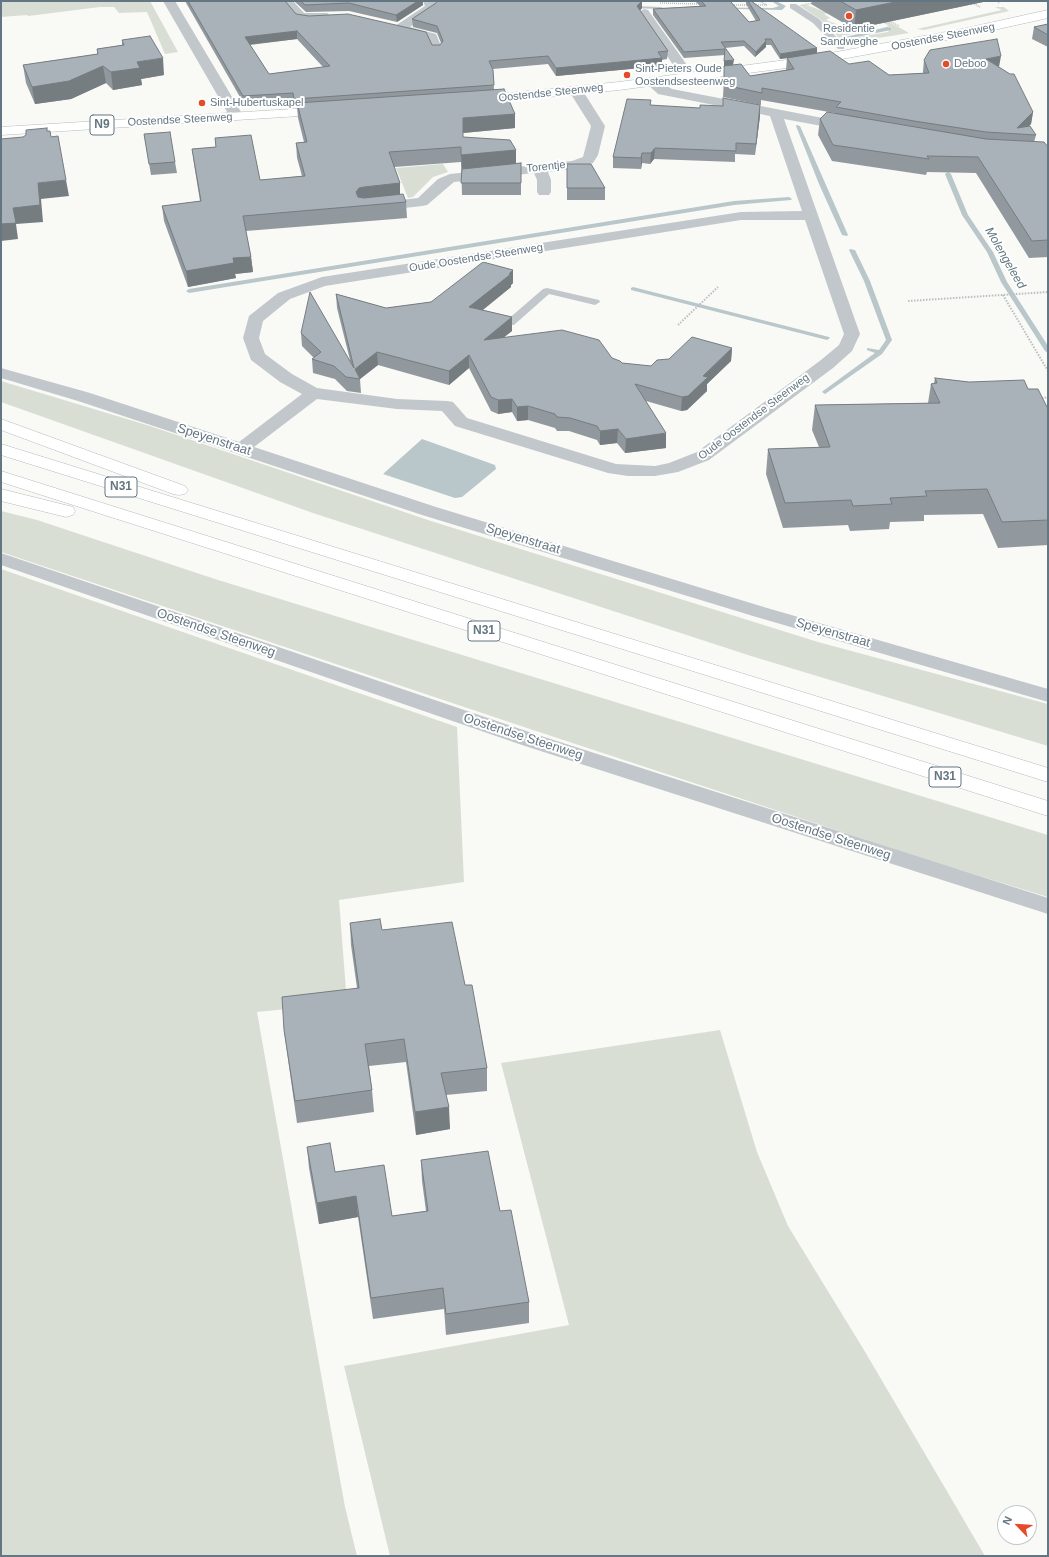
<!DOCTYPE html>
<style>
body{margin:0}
#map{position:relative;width:1049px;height:1557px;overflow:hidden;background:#f9f9f6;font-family:Arial,sans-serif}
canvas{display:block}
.frame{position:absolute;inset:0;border:2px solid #637682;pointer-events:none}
.north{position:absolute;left:997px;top:1505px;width:40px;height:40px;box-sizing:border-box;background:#fff;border:1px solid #c1c8cd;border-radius:50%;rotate:295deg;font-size:11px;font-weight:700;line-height:16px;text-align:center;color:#637682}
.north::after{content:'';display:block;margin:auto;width:14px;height:18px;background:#e54b2a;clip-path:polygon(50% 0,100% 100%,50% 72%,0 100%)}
</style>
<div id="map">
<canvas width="1049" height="1557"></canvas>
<div class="frame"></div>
<div class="north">N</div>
</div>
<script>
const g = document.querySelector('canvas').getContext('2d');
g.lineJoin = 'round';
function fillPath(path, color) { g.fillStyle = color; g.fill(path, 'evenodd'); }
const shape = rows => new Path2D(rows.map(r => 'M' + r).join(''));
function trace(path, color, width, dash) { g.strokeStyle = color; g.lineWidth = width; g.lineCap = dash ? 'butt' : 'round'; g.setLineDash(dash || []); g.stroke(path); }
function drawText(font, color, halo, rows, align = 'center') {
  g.font = font + ' Arial,sans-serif'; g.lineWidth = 4; g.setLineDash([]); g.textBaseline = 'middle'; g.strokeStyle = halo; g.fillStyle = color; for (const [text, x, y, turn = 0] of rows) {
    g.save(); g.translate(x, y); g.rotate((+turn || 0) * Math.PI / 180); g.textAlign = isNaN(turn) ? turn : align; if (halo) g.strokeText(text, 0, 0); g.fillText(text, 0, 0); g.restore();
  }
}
const green = shape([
 [1,1,150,1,178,52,165,54,147,12,119,13,114,7,100,7,28,16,27,15,1,17],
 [821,1,828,1,807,5,828,13,824,14,830,18,826,20,846,28,843,29,852,34,841,37,845,39,888,32,890,28,886,27,889,26,872,16,877,15,909,33,842,44,841,43,843,42,821,20,799,5],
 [995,7,1004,7,1009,11,924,30,917,29,1002,10],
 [443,164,448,172,433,177,413,197,408,198,396,168],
 [1,381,150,426,431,521,818,642,1048,704,1048,746,751,656,313,513,1,402],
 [1,511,37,520,215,579,1048,835,1048,897,924,859,527,728,1,552],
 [1,569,457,727,464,882,339,900,347,1003,257,1012,321,1374,345,1507,357,1556,1,1556],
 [720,1030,757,1152,788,1226,864,1350,985,1556,390,1556,344,1366,569,1325,501,1063]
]);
const water = shape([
 [771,1,776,1,786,6,782,10,650,7,773,8,779,6],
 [887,27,891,28,891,30,851,38,841,38],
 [422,439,495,465,496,469,462,497,455,498,383,474]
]);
const stream = shape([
 [630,6,661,7,663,8,661,9,632,8,630,8,630,6],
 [796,125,800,126,848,235,847,236,842,235,819,184,796,126,796,125],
 [948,172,951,174,968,215,993,252,1007,282,1048,346,1048,353,1045,351,1001,282,987,252,962,215,945,174,948,172],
 [789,197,792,199,791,200,734,205,189,293,186,291,189,289,734,201,789,197],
 [850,249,855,250,870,281,892,340,882,354,825,394,822,392,823,391,875,353,867,350,867,348,879,350,886,340,864,281,849,250,850,249],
 [633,287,829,337,830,338,827,340,631,290,631,288,633,287]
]);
const pathFar1 = shape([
 [997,1,999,3],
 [660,3,701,4],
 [974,4,980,7],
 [730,5,749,5],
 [754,5,767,5,759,1],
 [888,20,899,26]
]);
const path = shape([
 [1003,295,1048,371],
 [908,301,1048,292],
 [678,325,718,287],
 [1039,399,1048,397]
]);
const service = shape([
 [790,4,796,4,819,19,844,45,844,49,838,49,813,23,790,8,790,4],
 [547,288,599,300,600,302,595,305,549,294,514,325,506,325,505,323,506,321,543,289,547,288]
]);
const minor = shape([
 [163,1,175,1,244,117,242,120,232,120,230,117,163,1],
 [280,1,293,1,304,13,327,13,333,17,327,21,297,20,280,1],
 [423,1,435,1,437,7,410,27,436,34,442,48,440,51,432,51,427,39,395,32,392,28,425,6,423,1],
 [644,9,648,10,694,75,696,78,694,81,684,81,638,13,644,9],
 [652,78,672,89,854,124,856,127,854,130,849,131,784,119,860,334,852,351,833,368,709,460,678,472,655,476,628,476,608,473,455,426,442,411,397,409,317,399,254,447,436,507,767,608,1048,689,1048,702,753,616,422,515,78,401,1,378,1,368,90,393,239,442,302,394,280,382,251,360,243,338,249,316,278,293,322,277,741,212,802,211,770,116,658,94,645,82,652,78],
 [741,220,805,220,844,334,839,345,821,360,697,452,669,463,655,466,616,464,467,418,453,402,447,401,397,399,317,388,292,374,265,354,259,338,263,321,290,299,325,286,741,220],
 [576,87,581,88,605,126,598,155,593,163,579,168,548,172,551,180,551,192,549,195,539,195,537,192,537,180,534,173,454,182,427,205,422,206,377,211,372,210,370,207,372,204,377,203,418,198,438,179,450,174,572,161,583,157,591,126,569,91,571,88,576,87],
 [1,553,538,735,1048,898,1048,914,522,745,1,565,1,553]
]);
const primary = shape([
 [1048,10,1048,18,962,37,809,65,619,90,478,104,473,103,471,100,473,97,478,96,619,82,809,57,962,29,1048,10],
 [326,107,331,108,333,111,331,114,1,135,1,127,326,107]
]);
const trunk = shape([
 [1,419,185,486,188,490,185,494,179,495,173,494,1,430,1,419],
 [1,444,1048,768,1048,782,1,455,1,444],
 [1,471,1048,801,1048,816,1,482,1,471],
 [1,489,73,507,75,511,73,515,66,517,1,501,1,489]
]);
const wall = shape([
 [185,1,285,1,296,14,432,45,440,45,441,43,437,33,413,27,412,19,436,3,436,1,642,1,642,8,640,11,668,51,667,59,662,60,662,66,556,76,548,64,493,69,493,70,494,90,515,114,515,128,463,133,463,137,516,150,516,164,521,163,521,195,462,195,461,162,394,167,400,183,400,194,406,202,407,218,246,231,251,257,253,272,235,274,236,278,188,287,164,221,162,206,200,201,194,164,192,149,216,147,215,138,260,180,302,176,297,158,296,143,304,142,298,118,297,107,295,107,293,101,244,104],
 [297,39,323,67,269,74,250,45],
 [294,1,423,1,423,5,397,22,349,11,306,12],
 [695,1,730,1,749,22,756,21,746,4,746,1,751,1,817,53,849,64,889,75,923,73,923,71,924,60,999,67,1033,112,1031,124,1029,126,1036,135,1034,142,1048,147,1048,257,1029,258,976,173,927,172,926,175,832,161,818,135,820,119,835,114,835,113,761,100,761,105,723,97,725,55,684,58,653,15,653,9,700,6],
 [766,45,771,45,780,59,787,58,786,70,750,76,733,65,725,48,744,46,755,57,766,47],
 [812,1,988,1,854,29,811,4],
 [1048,24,1048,47,1032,39,1034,27],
 [122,40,164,75,141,79,142,85,113,90,106,83,71,99,35,104,26,83,23,65,97,54,97,49,122,45],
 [651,105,760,116,755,155,735,154,735,162,654,159,650,164,642,163,641,169,613,168,613,157],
 [144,134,175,162,177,173,151,175],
 [567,164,605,188,605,200,567,200],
 [513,270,513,283,511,285,511,287,483,310,512,317,512,331,504,337,612,358,622,363,651,366,669,359,732,348,731,361,707,384,707,391,687,410,681,411,646,401,666,448,625,453,617,443,600,445,597,440,569,431,557,431,555,428,528,420,517,421,512,412,498,414,491,411,469,368,449,385,378,365,360,379,361,393,347,391,335,379,313,373,312,359,314,358,302,346,301,333,350,360,337,308,336,294,386,308,431,302],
 [935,378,1028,389,1048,407,1048,545,998,548,983,514,924,515,924,521,890,522,889,529,850,531,848,525,783,528,766,474,768,449,819,447,812,430,815,405,928,403,931,384,934,383],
 [350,923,382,930,465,985,487,1068,487,1091,446,1095,450,1129,416,1135,406,1062,369,1066,372,1090,374,1112,297,1123,287,1052,284,1030,357,988,351,945],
 [307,1147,335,1172,392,1216,426,1211,422,1181,421,1160,500,1211,529,1302,529,1323,446,1335,444,1309,373,1319,358,1217,319,1224,309,1168]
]);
const shadedWall = shape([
 [418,1,423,1,423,5,397,22,396,15],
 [642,1,642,8,637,14,637,6],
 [900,1,988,1,854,29,856,10],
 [297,31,297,39,245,45,245,37],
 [766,41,766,47,755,57,756,52],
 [817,48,817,54,780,59,780,54],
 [1001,56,999,67,986,59],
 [163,58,164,75,141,79,142,85,113,90,111,72,137,62],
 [662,58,662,66,556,76,556,68],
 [734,60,733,65,724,67,724,61],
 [103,66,106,83,71,99,35,104,32,87],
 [760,105,760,116,755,155,756,144],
 [1033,112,1031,124,1021,134,1017,128],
 [515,114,515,128,463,133,463,118],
 [655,148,654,159,650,164,651,153],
 [516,150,516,165,462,170,461,155],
 [642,153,642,163,641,169,641,158],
 [66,180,69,196,41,199,43,222,16,224,18,239,1,241,1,224,13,208,38,183],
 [400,183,400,198,360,204,357,207,356,192,359,188],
 [251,257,253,272,235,274,236,278,188,287,186,271,233,258],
 [513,270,513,283,511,285,511,287,470,320,469,307],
 [512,317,512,331,484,353,484,340],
 [732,348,731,361,707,384,707,391,687,410,681,411,682,397],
 [377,352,378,365,360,379,355,369],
 [469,355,469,368,449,385,449,371],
 [512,399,512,412,498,414,498,400],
 [528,406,528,420,517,421,517,407],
 [618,429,617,443,600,445,600,431],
 [666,433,666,448,625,453,626,439],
 [449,1107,450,1129,416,1135,415,1112],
 [356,1196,358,1217,319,1224,317,1203]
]);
const building = shape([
 [188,1,285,1,296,14,309,16,348,14,426,32,432,45,440,45,443,41,437,26,412,19,436,3,437,1,642,1,637,6,668,51,658,52,662,58,556,68,548,56,489,61,493,70,494,85,294,99,293,93,243,96,188,1],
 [297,31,330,66,269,74,245,37,297,31],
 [301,1,418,1,396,15,349,3,305,5,301,1],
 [701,1,730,1,749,22,760,20,748,1,751,1,817,48,780,54,771,39,765,39,766,41,756,52,744,41,721,42,734,60,724,61,725,49,684,52,653,9,706,6,701,1],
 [840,1,900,1,856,10,840,1],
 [1048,24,1048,35,1034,27,1048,24],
 [150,36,163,58,137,62,140,68,111,72,103,66,69,81,32,87,23,65,98,54,97,49,124,45,122,40,150,36],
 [997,39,1001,56,986,59,1010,74,1014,74,1033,112,1017,128,1030,126,1036,135,986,132,914,121,836,107,841,102,762,88,762,93,724,85,724,66,741,64,750,76,794,69,787,58,830,51,849,64,869,61,889,75,929,73,924,60,930,50,997,39],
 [504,89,515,114,463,118,463,137,510,140,516,150,461,155,461,147,389,152,400,183,364,187,359,188,356,192,358,197,364,198,403,194,406,202,243,216,251,257,233,258,234,263,186,271,162,206,201,201,192,149,216,147,215,138,251,135,260,180,305,176,296,143,307,142,297,103,504,89],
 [723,98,760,105,756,144,736,143,736,151,655,148,651,153,642,153,641,158,613,157,627,99,651,100,650,105,700,108,700,105,723,106,723,98],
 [827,112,986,139,1044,142,1048,147,1048,240,1032,241,978,157,927,156,929,159,833,145,820,119,827,112],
 [47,128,47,131,50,131,51,137,58,136,66,180,38,183,40,205,13,208,16,223,1,224,1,139,23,137,26,135,26,130,47,128],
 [170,132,175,162,149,164,144,134,170,132],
 [521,163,521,183,461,183,462,169,521,163],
 [567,164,591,164,605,188,567,188,567,164],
 [483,262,513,270,509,274,511,274,469,307,512,317,484,340,562,330,599,340,612,358,620,361,622,363,651,366,657,360,669,359,692,337,732,348,703,376,708,377,688,396,682,397,635,384,666,433,626,439,618,429,600,431,597,426,570,418,557,417,555,414,528,406,517,407,512,399,498,400,491,397,469,355,449,371,377,352,355,369,360,379,346,377,334,366,312,359,321,352,301,333,310,292,354,368,336,294,386,308,431,302,483,262],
 [935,378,969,382,1024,380,1028,389,1038,389,1047,407,1048,407,1048,520,1002,522,987,489,925,491,927,496,890,498,892,504,853,506,851,500,785,503,768,449,830,447,815,405,940,403,931,384,937,383,935,378],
 [380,919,382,930,452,922,465,985,472,985,487,1068,441,1073,449,1107,415,1112,404,1039,365,1044,372,1090,295,1101,284,1030,282,997,359,988,350,923,380,919],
 [330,1143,335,1172,384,1165,392,1216,428,1211,421,1160,488,1151,500,1211,511,1210,529,1302,446,1314,443,1288,371,1298,356,1196,317,1203,307,1147,330,1143]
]);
const markers = [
 [849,16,4,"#e54b2a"],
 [946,64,4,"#e54b2a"],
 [627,75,4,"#e54b2a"],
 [202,103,4,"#e54b2a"]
];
const farPoinames = [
 ["Residentie",849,29,"center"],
 ["Sandweghe",849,42,"center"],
 ["Deboo",954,64],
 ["Sint-Pieters Oude",635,69],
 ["Oostendsesteenweg",635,82],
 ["Sint-Hubertuskapel",210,103]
];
const farStreetnames = [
 ["Oostendse Steenweg",943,37,-11],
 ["Oostendse Steenweg",551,93,-6],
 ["Oostendse Steenweg",180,120,-3],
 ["Torentje",546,167,-6],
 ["Oude Oostendse Steenweg",476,258,-9],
 ["Oude Oostendse Steenweg",754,417,-37]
];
const shields = [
 [102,125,24],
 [121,487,32],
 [484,631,32],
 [945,777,32]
];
const shieldNames = [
 ["N9",102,125],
 ["N31",121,487],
 ["N31",484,631],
 ["N31",945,777]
];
const farWaternames = [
 ["Molengeleed",1005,258,60]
];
const streetNames = [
 ["Speyenstraat",214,440,18],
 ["Speyenstraat",523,539,17],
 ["Oostendse Steenweg",216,633,19],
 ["Speyenstraat",833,633,16],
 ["Oostendse Steenweg",523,737,18],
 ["Oostendse Steenweg",831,837,18]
];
fillPath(green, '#d9ded5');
fillPath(water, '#b9c7ca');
fillPath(stream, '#b9c7ca');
trace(primary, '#b5bbbf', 1);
trace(trunk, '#b5babd', 1);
trace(pathFar1, '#babec1', 1.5, [1, 1]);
trace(path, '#babec1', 2, [1.5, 1.5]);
fillPath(service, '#c2c7cb');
fillPath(minor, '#c2c7cb');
fillPath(primary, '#fff');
fillPath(trunk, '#fff');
fillPath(wall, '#91999e');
fillPath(shadedWall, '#767d81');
fillPath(building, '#a9b2b8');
trace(building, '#767d81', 1);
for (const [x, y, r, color] of markers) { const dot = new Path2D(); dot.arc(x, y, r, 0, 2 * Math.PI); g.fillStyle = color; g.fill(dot); trace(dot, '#fff', 1.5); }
drawText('11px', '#637682', '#fff', farPoinames, 'left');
drawText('11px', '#637682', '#fff', farStreetnames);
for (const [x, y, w] of shields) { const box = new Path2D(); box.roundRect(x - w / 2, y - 10, w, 20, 3); g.fillStyle = '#fff'; g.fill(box); trace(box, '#637682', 1); }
drawText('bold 12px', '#637682', null, shieldNames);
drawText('italic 12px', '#5e767c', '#fff', farWaternames);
drawText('13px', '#637682', '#fff', streetNames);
</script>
